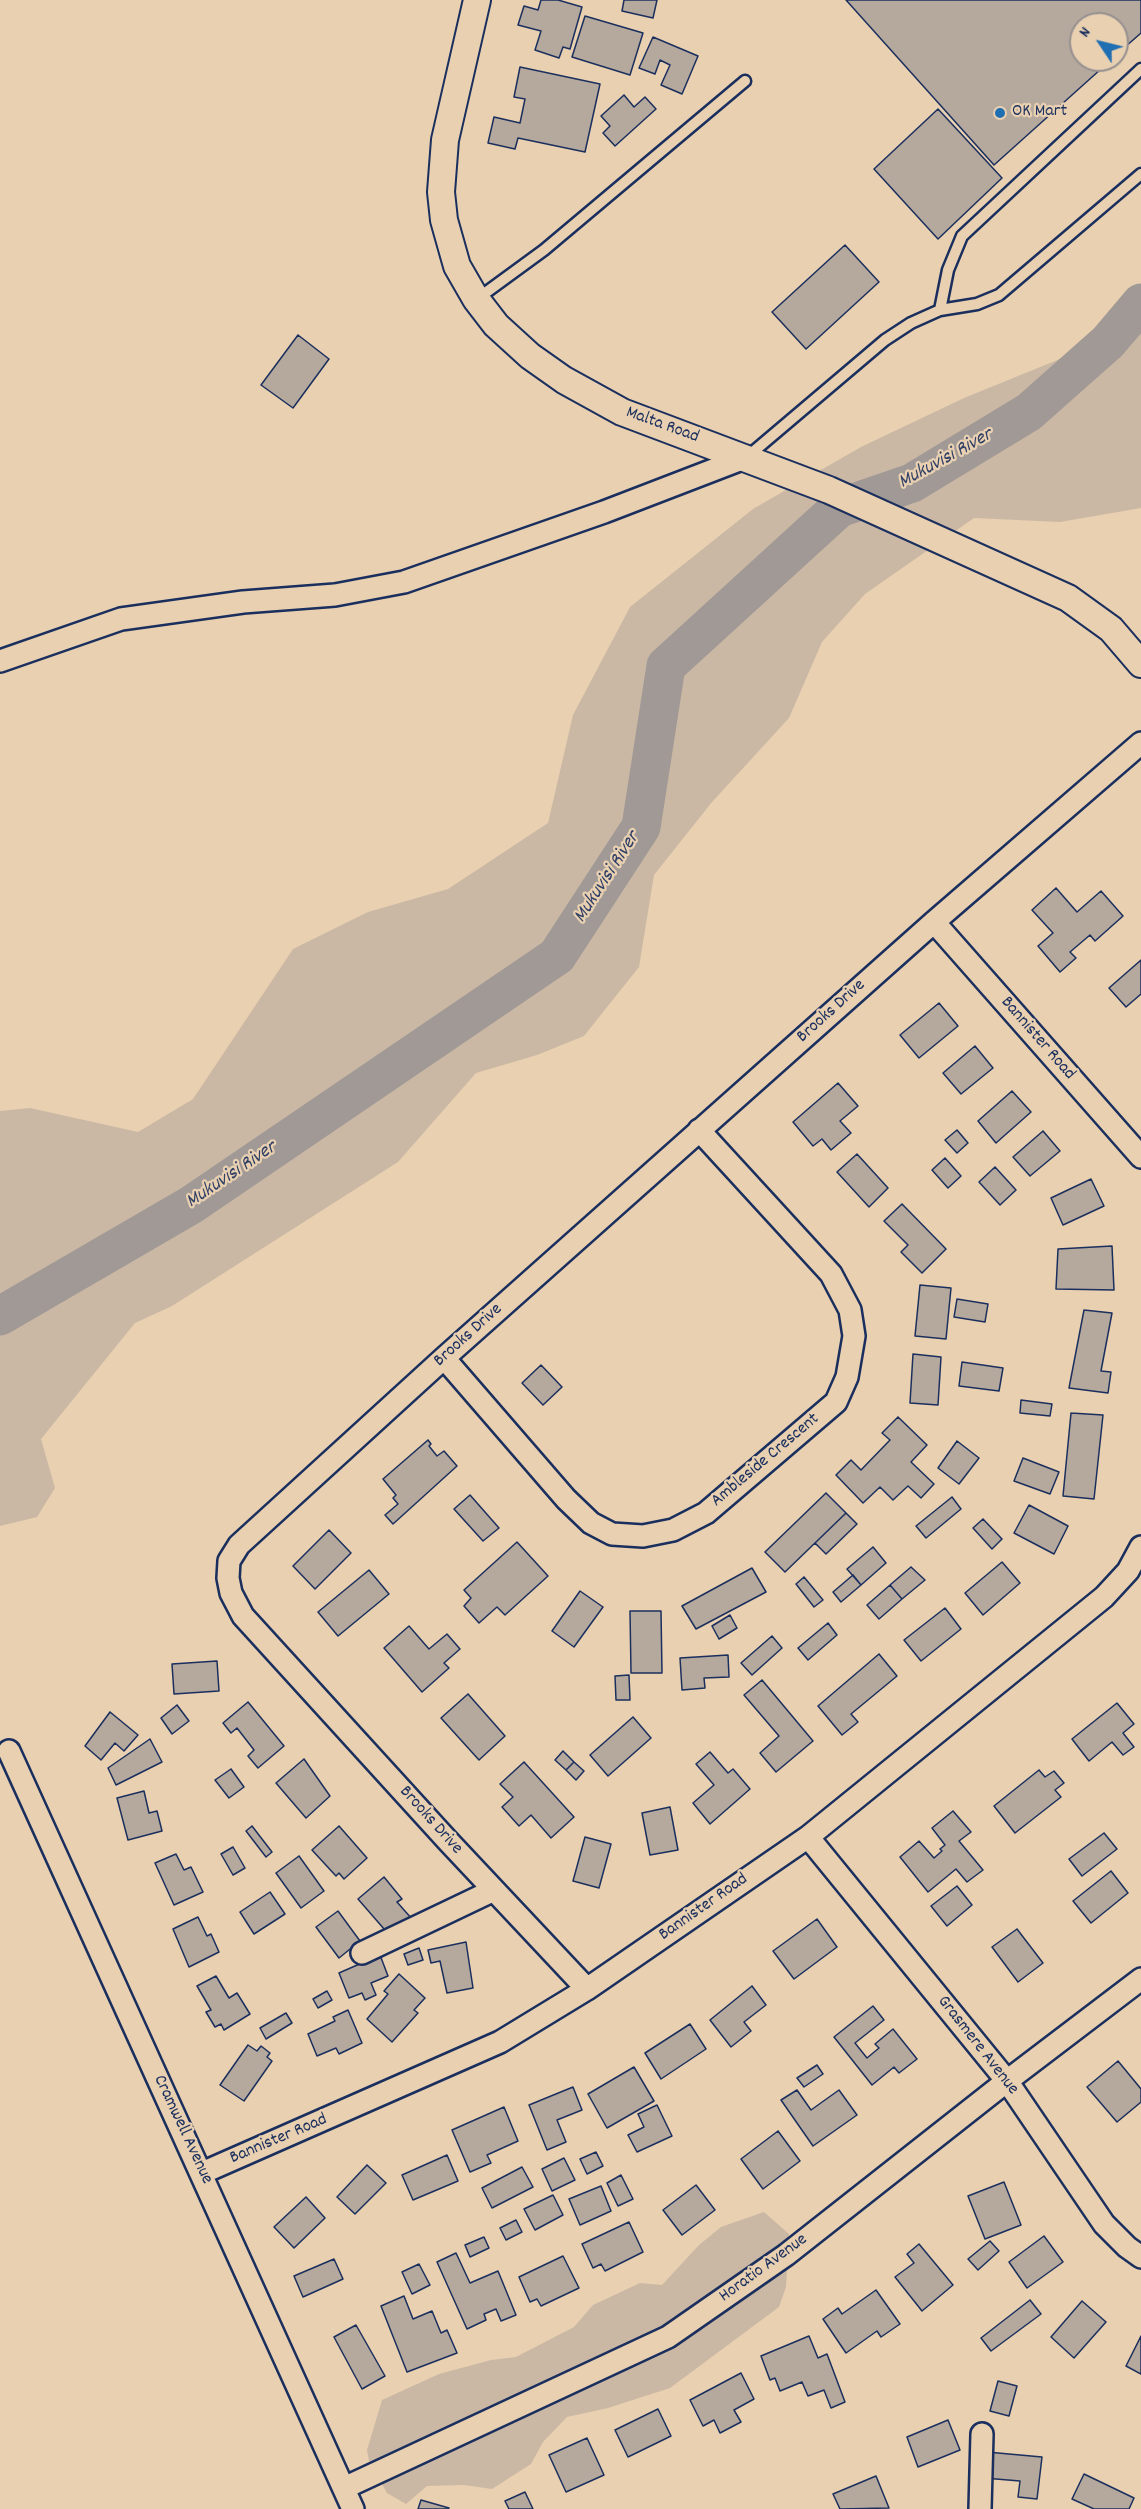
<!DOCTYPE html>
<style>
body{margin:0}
#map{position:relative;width:1141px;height:2509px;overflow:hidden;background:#e8d0b1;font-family:Dekko,sans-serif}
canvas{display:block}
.north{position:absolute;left:1069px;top:12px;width:60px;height:60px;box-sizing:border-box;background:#e8d0b1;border:2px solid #969090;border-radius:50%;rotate:305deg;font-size:16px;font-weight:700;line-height:24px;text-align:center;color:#1b2f5e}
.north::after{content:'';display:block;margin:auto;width:21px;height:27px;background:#1f6fb2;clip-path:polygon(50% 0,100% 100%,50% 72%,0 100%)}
</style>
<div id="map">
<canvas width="1141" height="2509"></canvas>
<div class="north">N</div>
</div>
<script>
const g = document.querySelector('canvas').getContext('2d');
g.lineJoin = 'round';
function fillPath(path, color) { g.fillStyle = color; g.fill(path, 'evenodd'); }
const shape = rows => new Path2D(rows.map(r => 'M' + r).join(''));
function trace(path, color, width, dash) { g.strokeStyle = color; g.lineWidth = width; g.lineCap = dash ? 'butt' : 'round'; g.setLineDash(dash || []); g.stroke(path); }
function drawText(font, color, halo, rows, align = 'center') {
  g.font = font + ' Dekko,sans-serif'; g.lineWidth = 4.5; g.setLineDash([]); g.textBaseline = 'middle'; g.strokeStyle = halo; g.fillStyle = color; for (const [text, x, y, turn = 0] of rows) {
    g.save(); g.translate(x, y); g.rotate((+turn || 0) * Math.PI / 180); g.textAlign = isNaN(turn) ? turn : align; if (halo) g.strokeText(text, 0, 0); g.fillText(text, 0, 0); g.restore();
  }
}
const green = shape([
 [1141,285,1141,508,1060,522,974,518,865,594,822,642,789,718,712,802,654,875,639,967,584,1036,537,1055,476,1073,398,1162,172,1306,135,1323,41,1439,55,1488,37,1517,0,1526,0,1111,30,1108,138,1132,193,1099,293,949,368,912,448,889,548,823,573,715,630,607,753,509,861,447,964,398,1082,350],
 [764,2212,789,2234,786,2287,779,2307,670,2388,608,2408,567,2417,543,2442,531,2464,492,2489,464,2485,427,2486,406,2504,387,2493,369,2461,367,2450,382,2400,439,2374,491,2360,516,2357,574,2327,593,2305,640,2283,662,2285,699,2245,721,2227]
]);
const river = shape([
 [0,1316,191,1205,557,956,641,827,666,666,839,508,912,483,1029,412,1108,342,1141,303]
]);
const building = shape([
 [541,0,558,0,582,7,570,49,563,47,559,58,535,50,541,31,518,25,524,6,538,10,541,0],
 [624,0,657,0,653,18,622,11,624,0],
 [846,0,1141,0,1141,33,1117,54,1117,24,1081,24,1081,60,1111,60,994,165,846,0],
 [585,16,643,33,630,75,572,57,585,16],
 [653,37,698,56,682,94,661,85,670,65,660,60,655,74,639,68,653,37],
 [520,67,600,84,585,152,518,138,515,149,488,143,494,117,520,123,525,99,514,97,520,67],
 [624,95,634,107,645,97,656,109,615,146,603,133,610,126,601,116,624,95],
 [938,109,1002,178,938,239,874,169,938,109],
 [845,245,879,282,806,349,772,312,845,245],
 [298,335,329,359,293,408,261,385,298,335],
 [1056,888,1077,912,1101,891,1123,916,1095,941,1090,935,1070,952,1076,958,1060,972,1038,946,1053,933,1032,910,1056,888],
 [1141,960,1141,994,1126,1007,1109,988,1141,960],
 [939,1003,958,1026,919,1058,900,1035,939,1003],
 [975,1046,993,1068,961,1094,943,1073,975,1046],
 [838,1083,858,1106,840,1121,851,1133,831,1150,822,1139,813,1146,793,1122,838,1083],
 [1012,1091,1031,1112,996,1143,978,1121,1012,1091],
 [957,1130,968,1143,957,1153,945,1140,957,1130],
 [1043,1131,1060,1151,1030,1176,1013,1157,1043,1131],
 [857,1154,888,1188,869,1207,837,1172,857,1154],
 [945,1158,961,1176,948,1188,932,1170,945,1158],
 [995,1167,1016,1190,1000,1205,979,1182,995,1167],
 [1091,1179,1104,1206,1063,1225,1051,1198,1091,1179],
 [902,1204,946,1249,922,1273,901,1252,908,1245,884,1221,902,1204],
 [1112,1246,1114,1290,1056,1289,1058,1249,1112,1246],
 [920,1285,951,1288,946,1339,915,1336,920,1285],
 [957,1299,988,1304,985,1322,954,1317,957,1299],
 [1084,1310,1112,1313,1101,1371,1111,1372,1108,1393,1069,1388,1084,1310],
 [913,1354,941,1357,938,1405,910,1403,913,1354],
 [962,1362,1003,1368,999,1391,959,1386,962,1362],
 [541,1365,562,1387,543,1405,522,1383,541,1365],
 [1021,1400,1052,1404,1050,1416,1020,1413,1021,1400],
 [1071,1413,1103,1415,1094,1499,1063,1496,1071,1413],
 [898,1417,927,1445,911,1462,934,1484,921,1498,908,1486,893,1500,880,1487,863,1503,836,1475,851,1460,861,1470,890,1440,882,1433,898,1417],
 [428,1440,431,1444,429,1446,437,1456,444,1451,457,1466,393,1524,385,1515,398,1504,393,1498,396,1495,383,1479,428,1440],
 [957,1441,979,1458,959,1484,938,1468,957,1441],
 [1023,1458,1059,1472,1050,1494,1014,1481,1023,1458],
 [826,1493,846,1513,785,1572,765,1552,826,1493],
 [470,1495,499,1528,483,1541,454,1509,470,1495],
 [952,1497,961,1509,926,1538,916,1526,952,1497],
 [1029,1505,1068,1526,1054,1554,1014,1533,1029,1505],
 [846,1513,857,1524,826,1554,815,1543,846,1513],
 [983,1519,1002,1539,992,1549,973,1528,983,1519],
 [329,1530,351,1553,315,1589,293,1566,329,1530],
 [517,1542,548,1576,505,1615,497,1607,479,1623,464,1606,471,1598,464,1590,517,1542],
 [873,1547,886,1563,861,1585,847,1569,873,1547],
 [1002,1562,1020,1583,983,1615,965,1593,1002,1562],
 [911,1567,925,1580,902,1599,890,1585,911,1567],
 [752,1568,766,1592,696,1629,682,1606,752,1568],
 [369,1570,389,1594,338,1636,318,1612,369,1570],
 [853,1575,861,1585,841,1602,833,1592,853,1575],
 [804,1577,823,1600,814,1607,796,1584,804,1577],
 [890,1585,902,1599,879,1619,867,1605,890,1585],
 [580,1591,603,1607,574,1647,552,1631,580,1591],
 [945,1608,961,1629,921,1661,904,1640,945,1608],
 [630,1611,661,1611,662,1673,631,1673,630,1611],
 [730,1615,737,1628,719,1639,712,1626,730,1615],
 [828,1623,837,1635,808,1660,798,1648,828,1623],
 [409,1626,429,1649,447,1634,460,1649,444,1663,449,1668,422,1692,384,1648,409,1626],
 [772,1636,782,1648,752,1675,741,1663,772,1636],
 [879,1654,897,1676,851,1714,858,1722,842,1735,818,1706,879,1654],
 [728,1655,729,1677,704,1678,705,1688,682,1690,680,1658,728,1655],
 [217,1661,219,1691,174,1694,172,1664,217,1661],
 [629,1675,630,1700,616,1700,615,1676,629,1675],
 [762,1680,813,1741,776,1772,760,1753,779,1736,744,1695,762,1680],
 [468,1694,505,1736,479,1760,441,1718,468,1694],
 [248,1702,284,1746,258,1768,248,1756,254,1750,237,1728,231,1733,223,1723,248,1702],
 [1117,1703,1134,1724,1123,1733,1134,1747,1123,1755,1112,1742,1089,1761,1072,1739,1117,1703],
 [177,1705,189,1721,172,1734,161,1718,177,1705],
 [110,1712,138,1735,124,1751,115,1743,101,1760,85,1746,110,1712],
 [633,1717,651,1738,608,1776,590,1755,633,1717],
 [150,1739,162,1762,116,1785,108,1768,150,1739],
 [563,1751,574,1762,566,1770,555,1760,563,1751],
 [710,1752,728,1773,733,1769,750,1789,710,1824,693,1803,714,1785,696,1764,710,1752],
 [304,1759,330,1796,306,1818,276,1783,304,1759],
 [524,1762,574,1817,551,1838,531,1815,519,1826,502,1807,513,1797,500,1784,524,1762],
 [574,1762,584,1771,576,1780,566,1770,574,1762],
 [231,1769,244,1787,229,1798,215,1780,231,1769],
 [1039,1770,1045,1777,1054,1771,1064,1783,1055,1790,1061,1797,1015,1833,994,1806,1039,1770],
 [144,1791,149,1813,157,1811,162,1831,128,1840,117,1798,144,1791],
 [670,1807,678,1850,650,1855,642,1813,670,1807],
 [953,1811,971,1832,959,1841,983,1870,967,1882,956,1869,928,1892,900,1857,919,1841,934,1858,942,1851,940,1849,945,1845,932,1828,953,1811],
 [252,1826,272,1852,266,1857,246,1831,252,1826],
 [339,1826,367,1858,344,1879,339,1873,336,1876,312,1850,339,1826],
 [1104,1833,1117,1849,1082,1876,1069,1859,1104,1833],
 [585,1837,611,1844,599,1888,573,1881,585,1837],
 [233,1847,245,1868,233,1875,221,1854,233,1847],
 [176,1854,184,1870,191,1867,203,1892,174,1905,155,1863,176,1854],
 [299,1856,324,1891,301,1908,276,1873,299,1856],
 [1111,1871,1128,1893,1091,1923,1073,1901,1111,1871],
 [384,1877,402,1899,397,1902,412,1919,391,1937,358,1899,384,1877],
 [957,1886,972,1905,947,1926,931,1906,957,1886],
 [270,1892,285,1914,254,1934,240,1912,270,1892],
 [338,1911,360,1941,339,1958,316,1927,338,1911],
 [198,1917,207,1936,211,1934,219,1952,189,1967,173,1929,198,1917],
 [817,1919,837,1947,794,1979,773,1951,817,1919],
 [1017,1929,1043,1963,1018,1982,992,1947,1017,1929],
 [466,1942,473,1988,447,1993,440,1961,431,1963,428,1950,466,1942],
 [419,1948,423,1960,408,1965,404,1954,419,1948],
 [380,1955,388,1976,371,1983,376,1995,365,2000,362,1993,349,1998,339,1973,380,1955],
 [399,1974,425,1998,414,2010,418,2013,392,2042,367,2019,388,1994,384,1991,399,1974],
 [216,1976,229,1998,237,1993,250,2014,224,2030,221,2024,215,2027,206,2012,211,2010,197,1986,216,1976],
 [752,1986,766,2005,744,2022,751,2031,731,2047,710,2020,752,1986],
 [327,1991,332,2000,318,2008,313,1999,327,1991],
 [873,2006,884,2020,855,2043,867,2058,879,2048,875,2044,893,2029,917,2059,899,2073,894,2067,872,2085,834,2037,873,2006],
 [348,2010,362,2043,339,2054,336,2048,317,2056,308,2034,335,2021,333,2017,348,2010],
 [286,2013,292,2023,266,2039,260,2028,286,2013],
 [690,2024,706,2049,661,2079,645,2053,690,2024],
 [248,2045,257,2051,261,2046,270,2053,267,2057,272,2061,244,2101,220,2085,248,2045],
 [1118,2061,1141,2089,1141,2102,1117,2122,1087,2087,1118,2061],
 [817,2065,823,2074,804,2087,797,2078,817,2065],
 [634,2067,654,2101,607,2128,588,2094,634,2067],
 [573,2087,582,2110,557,2120,566,2142,547,2150,529,2105,573,2087],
 [797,2090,811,2110,839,2090,857,2115,813,2146,781,2100,797,2090],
 [657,2105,672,2136,637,2152,628,2135,644,2127,638,2114,657,2105],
 [504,2107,518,2141,487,2155,491,2163,470,2172,452,2130,504,2107],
 [778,2131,800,2161,763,2189,741,2159,778,2131],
 [596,2152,603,2166,587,2174,580,2159,596,2152],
 [447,2155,458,2181,413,2200,402,2175,447,2155],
 [564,2158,575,2180,552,2191,542,2169,564,2158],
 [367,2165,386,2183,355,2214,337,2197,367,2165],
 [522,2167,533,2187,492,2208,482,2188,522,2167],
 [621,2175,633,2199,618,2206,607,2183,621,2175],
 [1004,2182,1021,2225,985,2239,968,2196,1004,2182],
 [696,2185,715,2210,682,2235,663,2210,696,2185],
 [601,2186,611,2211,580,2225,569,2199,601,2186],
 [553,2195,563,2215,535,2230,524,2209,553,2195],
 [306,2197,325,2218,294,2248,274,2227,306,2197],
 [516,2220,522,2232,506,2240,500,2228,516,2220],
 [629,2222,643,2252,605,2271,601,2264,593,2268,582,2244,629,2222],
 [1044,2236,1063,2262,1027,2288,1009,2262,1044,2236],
 [484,2237,489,2248,470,2257,465,2245,484,2237],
 [990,2241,999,2251,978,2270,968,2259,990,2241],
 [919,2244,953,2285,922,2311,895,2277,914,2263,907,2254,919,2244],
 [456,2253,470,2283,498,2271,516,2315,501,2321,496,2309,484,2314,486,2320,467,2329,437,2262,456,2253],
 [563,2256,579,2288,541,2306,537,2299,530,2302,519,2277,563,2256],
 [334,2259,343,2279,303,2297,294,2276,334,2259],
 [419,2264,430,2285,412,2294,402,2272,419,2264],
 [876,2290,900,2324,881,2337,877,2331,846,2353,823,2319,838,2308,842,2314,876,2290],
 [404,2296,413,2319,432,2311,441,2333,447,2330,457,2353,407,2372,381,2306,404,2296],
 [1030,2300,1041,2314,991,2351,981,2338,1030,2300],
 [1082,2301,1106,2322,1074,2358,1051,2337,1082,2301],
 [356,2325,385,2376,362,2389,334,2337,356,2325],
 [809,2336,818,2358,827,2354,845,2402,831,2408,824,2390,808,2396,802,2382,780,2391,775,2378,770,2380,761,2356,809,2336],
 [1141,2336,1141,2374,1126,2366,1141,2336],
 [741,2373,754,2399,734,2410,741,2422,720,2433,714,2420,703,2426,690,2400,741,2373],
 [998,2381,1017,2386,1009,2416,990,2411,998,2381],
 [658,2409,671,2436,628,2457,615,2430,658,2409],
 [948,2420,960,2450,918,2467,907,2437,948,2420],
 [587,2438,604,2475,566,2492,549,2455,587,2438],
 [987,2452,1042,2457,1037,2499,1018,2497,1020,2481,984,2478,987,2452],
 [1084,2474,1134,2498,1129,2509,1094,2509,1072,2499,1084,2474],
 [876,2476,889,2508,840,2509,833,2494,876,2476],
 [525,2492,533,2509,509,2509,505,2501,525,2492],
 [421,2500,449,2508,448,2509,418,2509,421,2500]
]);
const service = shape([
 [477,299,544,250,745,81],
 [940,310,948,270,962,236,1141,69],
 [747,457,885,340,911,323,940,310,977,304,999,295,1141,174]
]);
const minor = shape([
 [0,661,121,619,243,602,335,595,404,582,604,512,747,457],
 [934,922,1141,1157],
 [444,1358,566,1499,591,1523,612,1534,643,1536,673,1530,706,1513,836,1402,847,1377,854,1336,850,1310,831,1274,699,1130],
 [9,1751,353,2509],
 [808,1837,1007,2081,1104,2224,1127,2247,1141,2257],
 [362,1953,494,1890],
 [587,1989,448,1841,243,1616,231,1593,228,1578,229,1561,239,1545,444,1358,934,922,1141,743],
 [202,2173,500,2042,587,1989,808,1837,1104,1597,1128,1571,1141,1547],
 [344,2488,668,2337,786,2255,1007,2081,1141,1979],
 [980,2509,982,2434]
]);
const tertiary = shape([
 [477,0,445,140,441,192,444,220,457,266,476,299,496,325,530,356,564,380,622,412,829,490,1068,598,1111,629,1141,664]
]);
const markers = [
 [1000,113,6,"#1f6fb2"]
];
const poiNames = [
 ["OK Mart",1012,113]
];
const streetNames = [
 ["Malta Road",662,426,20],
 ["Brooks Drive",832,1012,-42],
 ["Bannister Road",1037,1039,49],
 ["Brooks Drive",469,1336,-42],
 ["Ambleside Crescent",766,1461,-40],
 ["Brooks Drive",430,1821,48],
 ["Bannister Road",704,1908,-35],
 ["Grasmere Avenue",977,2046,52],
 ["Cramwell Avenue",182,2130,65],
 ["Bannister Road",279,2140,-23],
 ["Horatio Avenue",764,2269,-36]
];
const waterNames = [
 ["Mukuvisi River",946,460,-29],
 ["Mukuvisi River",608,878,-57],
 ["Mukuvisi River",232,1176,-34]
];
fillPath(green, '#cab8a5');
trace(river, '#a19995', 39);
fillPath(building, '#b5a89c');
trace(building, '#1b2f5e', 1.5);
trace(service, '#1b2f5e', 15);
trace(minor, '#1b2f5e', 26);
trace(tertiary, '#1b2f5e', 30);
trace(service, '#e8d0b1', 10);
trace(minor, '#e8d0b1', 21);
trace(tertiary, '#e8d0b1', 26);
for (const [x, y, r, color] of markers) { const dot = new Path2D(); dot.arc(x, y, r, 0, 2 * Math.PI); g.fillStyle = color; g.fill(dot); trace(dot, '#e8d0b1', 2); }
drawText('18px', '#1b2f5e', '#e8d0b1', poiNames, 'left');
drawText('18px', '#1b2f5e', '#e8d0b1', streetNames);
drawText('italic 20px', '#2f3f66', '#e8d0b1', waterNames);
</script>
